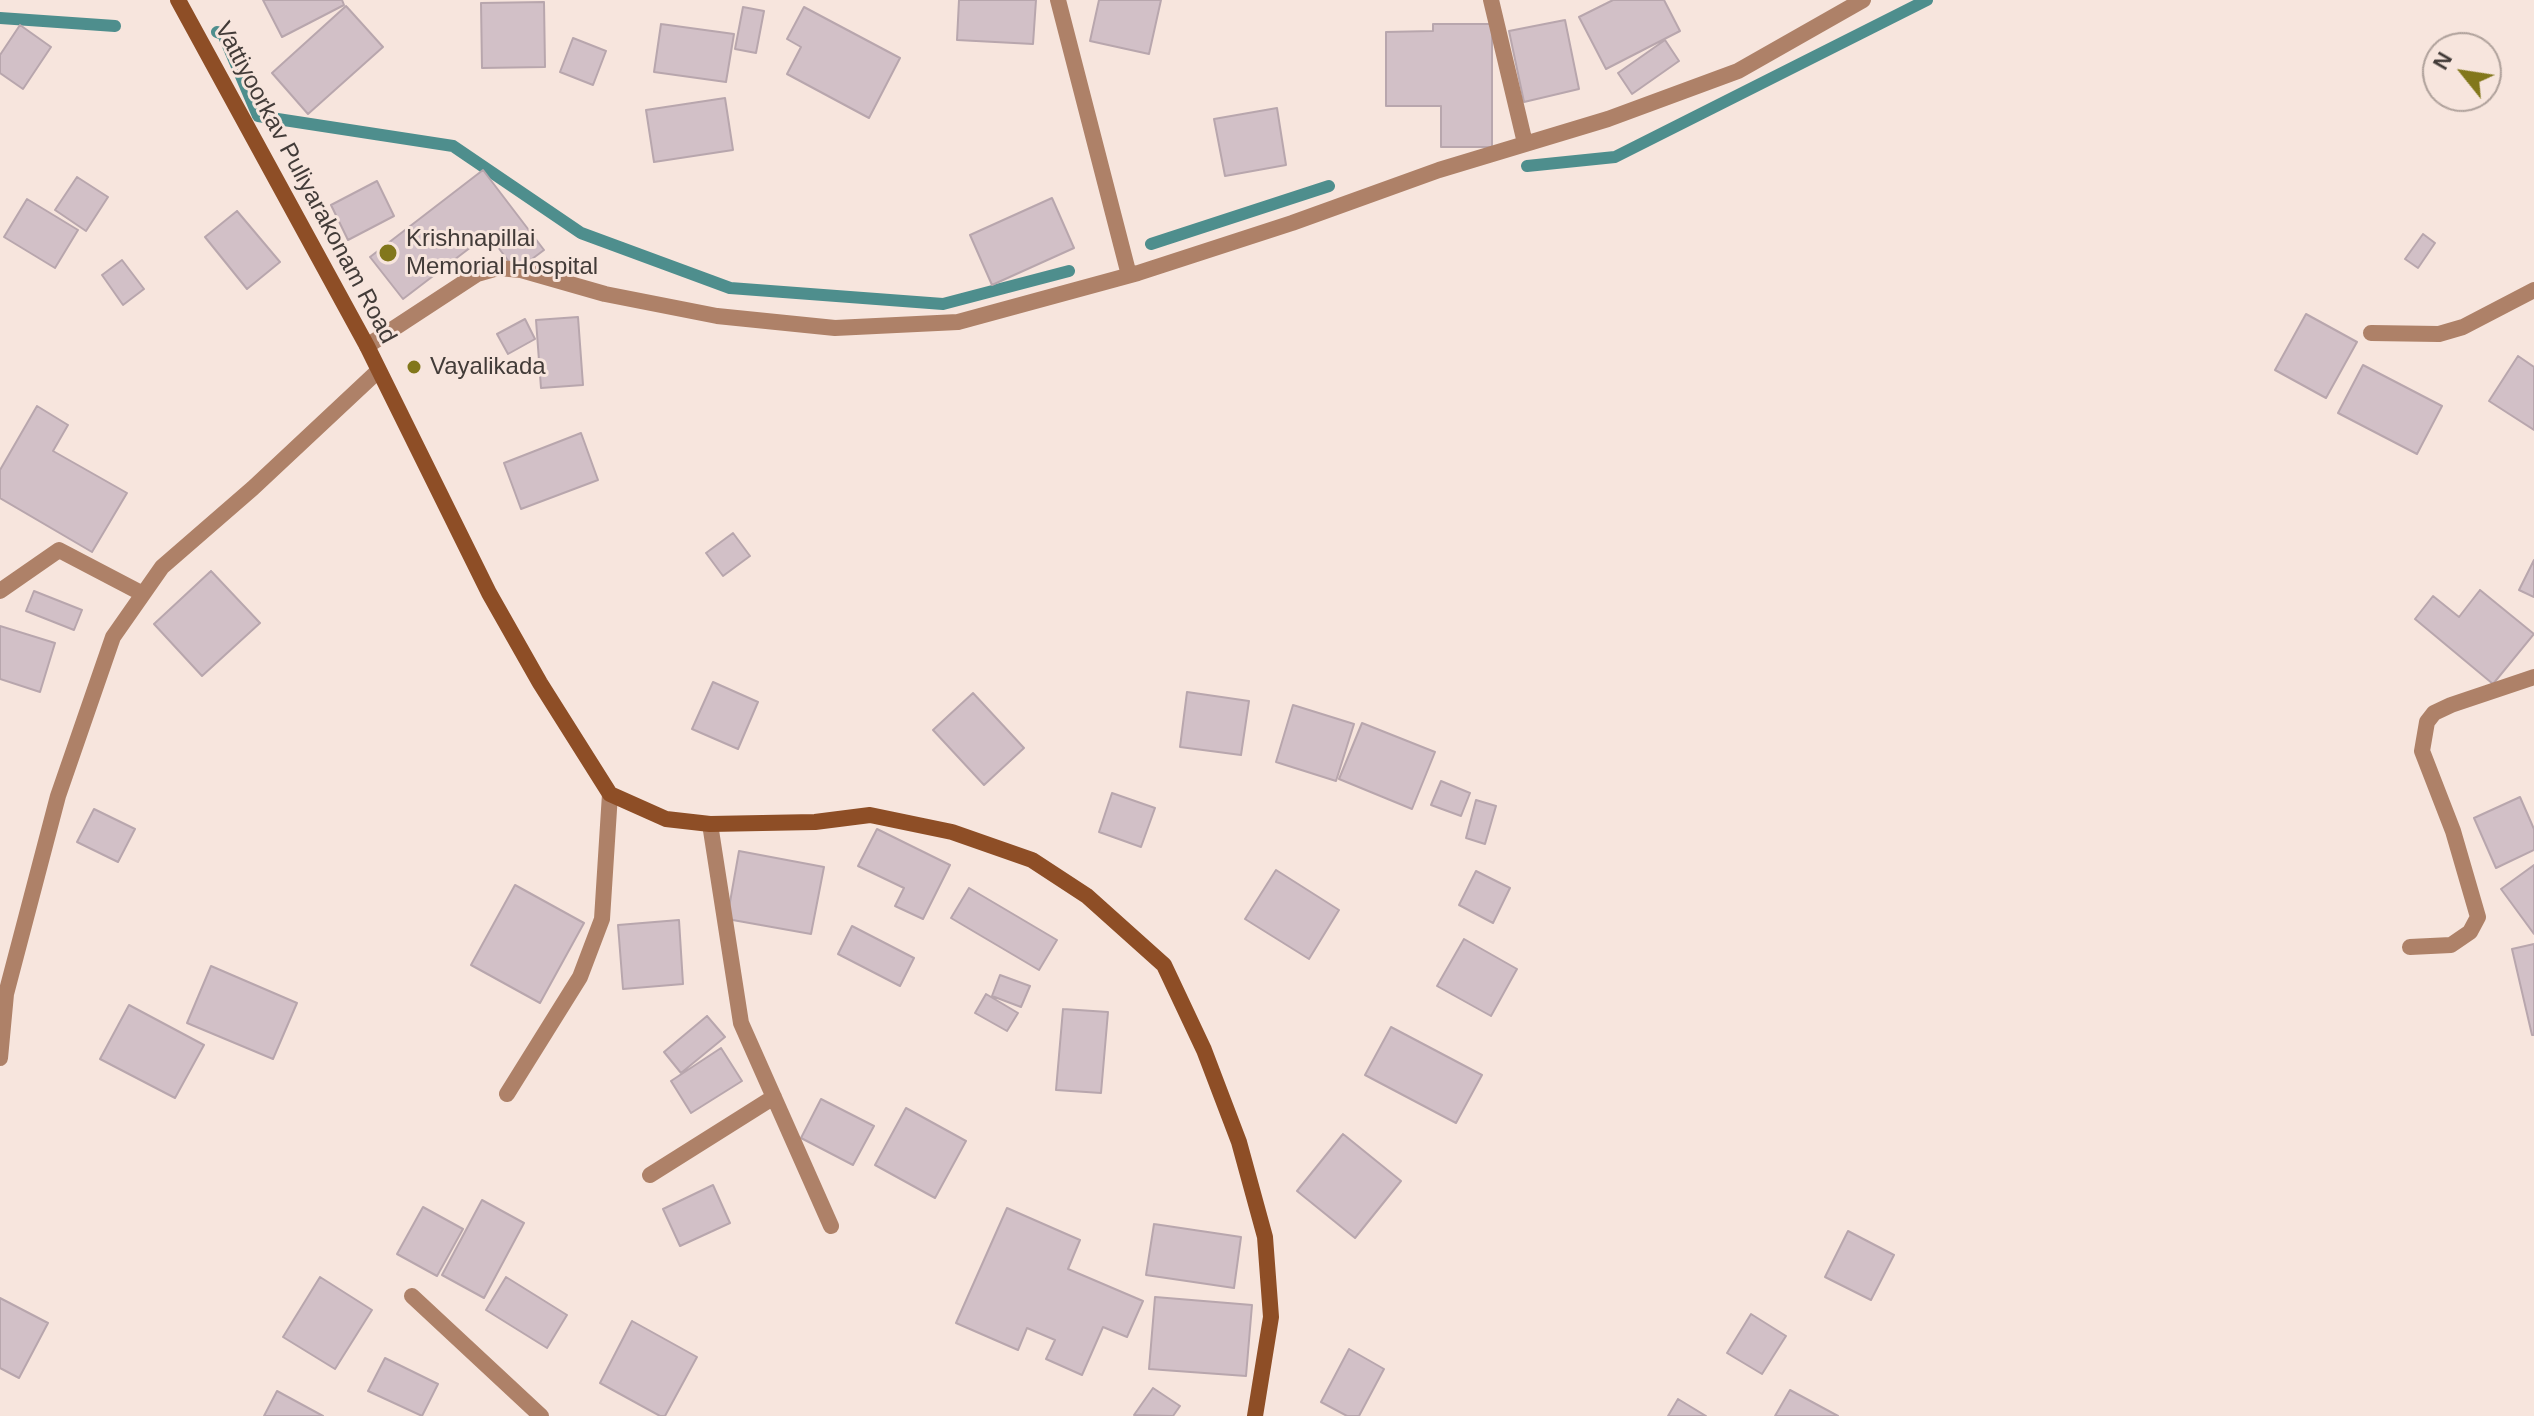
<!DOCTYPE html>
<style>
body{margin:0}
#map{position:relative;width:2534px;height:1416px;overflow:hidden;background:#f7e5dd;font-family:Helvetica,sans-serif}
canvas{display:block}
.north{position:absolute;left:2422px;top:32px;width:80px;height:80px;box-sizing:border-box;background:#f7e5dd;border:2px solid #afa19b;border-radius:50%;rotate:300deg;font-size:22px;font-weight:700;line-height:32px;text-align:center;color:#423b38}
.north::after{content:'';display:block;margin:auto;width:28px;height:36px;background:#82771b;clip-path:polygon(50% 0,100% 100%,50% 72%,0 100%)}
</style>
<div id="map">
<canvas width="2534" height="1416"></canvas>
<div class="north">N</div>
</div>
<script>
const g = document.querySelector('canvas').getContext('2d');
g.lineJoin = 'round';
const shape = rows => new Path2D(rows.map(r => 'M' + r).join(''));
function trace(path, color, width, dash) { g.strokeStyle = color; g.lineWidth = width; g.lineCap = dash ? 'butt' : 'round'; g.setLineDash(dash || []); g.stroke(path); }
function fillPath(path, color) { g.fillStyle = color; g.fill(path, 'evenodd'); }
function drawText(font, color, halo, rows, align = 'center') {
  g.font = font + ' Helvetica,sans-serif'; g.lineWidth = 6; g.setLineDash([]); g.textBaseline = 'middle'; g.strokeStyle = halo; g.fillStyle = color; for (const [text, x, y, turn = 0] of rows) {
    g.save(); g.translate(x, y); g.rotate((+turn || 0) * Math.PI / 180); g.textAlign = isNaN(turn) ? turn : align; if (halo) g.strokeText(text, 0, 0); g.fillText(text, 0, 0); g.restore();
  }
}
const stream = shape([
 [0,18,115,26],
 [217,32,223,34,258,116,453,146,581,233,730,288,943,304,1069,271],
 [1527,166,1615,157,1927,0],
 [1151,244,1329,186]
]);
const building = shape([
 [263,0,342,0,344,5,282,37,263,0],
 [959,0,1036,0,1033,44,957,40,959,0],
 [1099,0,1161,0,1149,54,1090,41,1099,0],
 [1613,0,1664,0,1680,31,1606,69,1579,17,1613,0],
 [544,2,545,67,482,68,481,3,544,2],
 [346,6,383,47,308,114,272,73,346,6],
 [743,7,764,11,756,53,735,49,743,7],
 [804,7,900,58,869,118,787,74,801,47,787,39,804,7],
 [1565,20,1579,89,1524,102,1509,31,1565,20],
 [661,24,734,34,726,82,654,72,661,24],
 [1433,24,1492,24,1492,147,1441,147,1441,106,1386,106,1386,32,1433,31,1433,24],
 [20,25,51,47,23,89,0,73,0,55,20,25],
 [573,38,606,51,593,85,560,72,573,38],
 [1665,40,1679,61,1632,94,1618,73,1665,40],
 [725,98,733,150,654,162,646,110,725,98],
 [1277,108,1286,165,1225,176,1214,119,1277,108],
 [483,170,544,250,516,271,488,234,403,299,370,257,483,170],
 [77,177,108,197,86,231,55,210,77,177],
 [377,181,394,216,348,240,331,205,377,181],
 [1052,198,1074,248,992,285,970,235,1052,198],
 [27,199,78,230,55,268,4,237,27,199],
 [237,211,280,262,247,289,205,237,237,211],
 [2423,234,2435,243,2418,268,2405,259,2423,234],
 [122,260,144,289,123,305,102,275,122,260],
 [2306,314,2357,342,2326,398,2275,370,2306,314],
 [578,317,583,385,541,388,536,320,578,317],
 [525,319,535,339,508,354,497,334,525,319],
 [2518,356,2534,367,2534,430,2489,401,2518,356],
 [2363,365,2442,406,2417,454,2338,413,2363,365],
 [37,406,68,425,53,451,127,493,92,552,0,498,0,470,37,406],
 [581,433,598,480,521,509,504,463,581,433],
 [733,533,750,556,723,576,706,553,733,533],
 [2534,560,2534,597,2519,590,2534,560],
 [211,571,260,623,202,676,154,624,211,571],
 [2480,590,2534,634,2493,684,2415,619,2433,596,2459,617,2480,590],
 [34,591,82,610,74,630,26,611,34,591],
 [0,626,55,643,40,692,0,679,0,626],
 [713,682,758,702,738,749,692,729,713,682],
 [1187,692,1249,701,1241,755,1180,747,1187,692],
 [973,693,1024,748,984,785,933,730,973,693],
 [1293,705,1354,724,1336,781,1276,762,1293,705],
 [1362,723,1435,752,1412,809,1339,779,1362,723],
 [1441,781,1470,793,1461,816,1431,805,1441,781],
 [1112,793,1155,808,1141,847,1099,832,1112,793],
 [2520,797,2534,829,2534,850,2496,868,2474,818,2520,797],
 [1476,800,1496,806,1485,844,1466,838,1476,800],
 [94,809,135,829,118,862,77,842,94,809],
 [877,829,950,865,923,919,895,906,904,888,858,866,877,829],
 [739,851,824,867,811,934,727,919,739,851],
 [2534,865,2534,934,2501,889,2534,865],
 [1276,870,1339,910,1309,959,1245,919,1276,870],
 [1476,871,1510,888,1493,923,1459,905,1476,871],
 [515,885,584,923,540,1003,471,965,515,885],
 [969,888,1057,940,1039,970,951,918,969,888],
 [679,920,683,984,623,989,618,925,679,920],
 [852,926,914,958,900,986,838,954,852,926],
 [1464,939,1517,969,1491,1016,1437,986,1464,939],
 [2534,944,2534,1035,2532,1035,2512,949,2534,944],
 [211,966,297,1003,273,1059,187,1023,211,966],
 [1000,975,1030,986,1021,1007,992,996,1000,975],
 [986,994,1018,1013,1007,1031,975,1013,986,994],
 [129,1005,204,1045,175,1098,100,1059,129,1005],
 [1063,1009,1108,1012,1101,1093,1056,1090,1063,1009],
 [707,1016,725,1037,681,1073,664,1052,707,1016],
 [1391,1027,1482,1075,1456,1123,1365,1075,1391,1027],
 [721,1048,742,1081,691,1113,671,1081,721,1048],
 [821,1099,874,1126,853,1165,801,1138,821,1099],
 [906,1108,966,1141,935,1198,875,1165,906,1108],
 [1343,1134,1401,1181,1355,1238,1297,1191,1343,1134],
 [713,1185,730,1223,680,1246,663,1209,713,1185],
 [482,1200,524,1223,484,1298,442,1275,482,1200],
 [423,1207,463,1229,437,1276,397,1254,423,1207],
 [1007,1208,1080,1240,1068,1269,1143,1301,1127,1337,1103,1327,1082,1375,1046,1359,1055,1340,1027,1328,1018,1350,956,1323,1007,1208],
 [1154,1224,1241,1237,1234,1288,1146,1275,1154,1224],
 [1848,1231,1894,1255,1871,1300,1825,1277,1848,1231],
 [320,1277,372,1310,335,1369,283,1337,320,1277],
 [506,1277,567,1315,547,1348,486,1310,506,1277],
 [1155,1297,1252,1305,1246,1376,1149,1369,1155,1297],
 [0,1298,48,1323,19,1378,0,1368,0,1298],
 [1751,1314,1786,1336,1762,1374,1727,1353,1751,1314],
 [632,1321,697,1357,665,1416,660,1416,600,1383,632,1321],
 [1349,1349,1384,1369,1359,1416,1347,1416,1321,1402,1349,1349],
 [385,1358,438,1384,422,1416,368,1391,385,1358],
 [1153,1388,1180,1406,1173,1416,1134,1415,1153,1388],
 [1790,1390,1838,1416,1775,1416,1790,1390],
 [277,1391,323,1416,264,1416,277,1391],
 [1678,1399,1706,1416,1668,1416,1678,1399]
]);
const street = shape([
 [1058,0,1129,275],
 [1491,0,1525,143],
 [2371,333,2439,334,2463,327,2534,290],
 [367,346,477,274,498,268,521,270,605,294,717,316,835,328,958,322,1138,273,1292,223,1439,170,1608,119,1738,71,1863,0],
 [0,591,59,550,143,594],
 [710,824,741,1023,831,1226],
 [2410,947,2451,945,2470,932,2478,917,2453,831,2422,751,2427,722,2434,713,2451,705,2534,677],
 [0,1058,6,994,58,796,113,637,162,567,253,488,378,371],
 [507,1094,580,977,602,919,610,794],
 [650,1175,774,1097],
 [412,1296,541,1416]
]);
const secondary = shape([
 [178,0,367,346,489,593,540,683,610,794,666,819,710,824,815,822,870,815,952,832,1032,860,1087,896,1164,965,1204,1050,1239,1142,1265,1237,1271,1317,1255,1416]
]);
const markers = [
 [388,253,10,"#82771b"],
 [414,367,8,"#82771b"]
];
const streetNames = [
 ["Vattiyoorkav Puliyarakonam Road",305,183,62]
];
const poiNames = [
 ["Krishnapillai",406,239],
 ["Memorial Hospital",406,267],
 ["Vayalikada",430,367]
];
trace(stream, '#4e8e8d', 12);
fillPath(building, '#d2c0c7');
trace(building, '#b8a6ad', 2);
trace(street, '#ae8168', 16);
trace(secondary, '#8e4e26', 16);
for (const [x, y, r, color] of markers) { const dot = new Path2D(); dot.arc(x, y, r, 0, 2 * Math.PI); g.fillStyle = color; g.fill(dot); trace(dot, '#f7e5dd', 3); }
drawText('24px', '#423b38', '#f7e5dd', streetNames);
drawText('24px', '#423b38', '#f7e5dd', poiNames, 'left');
</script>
